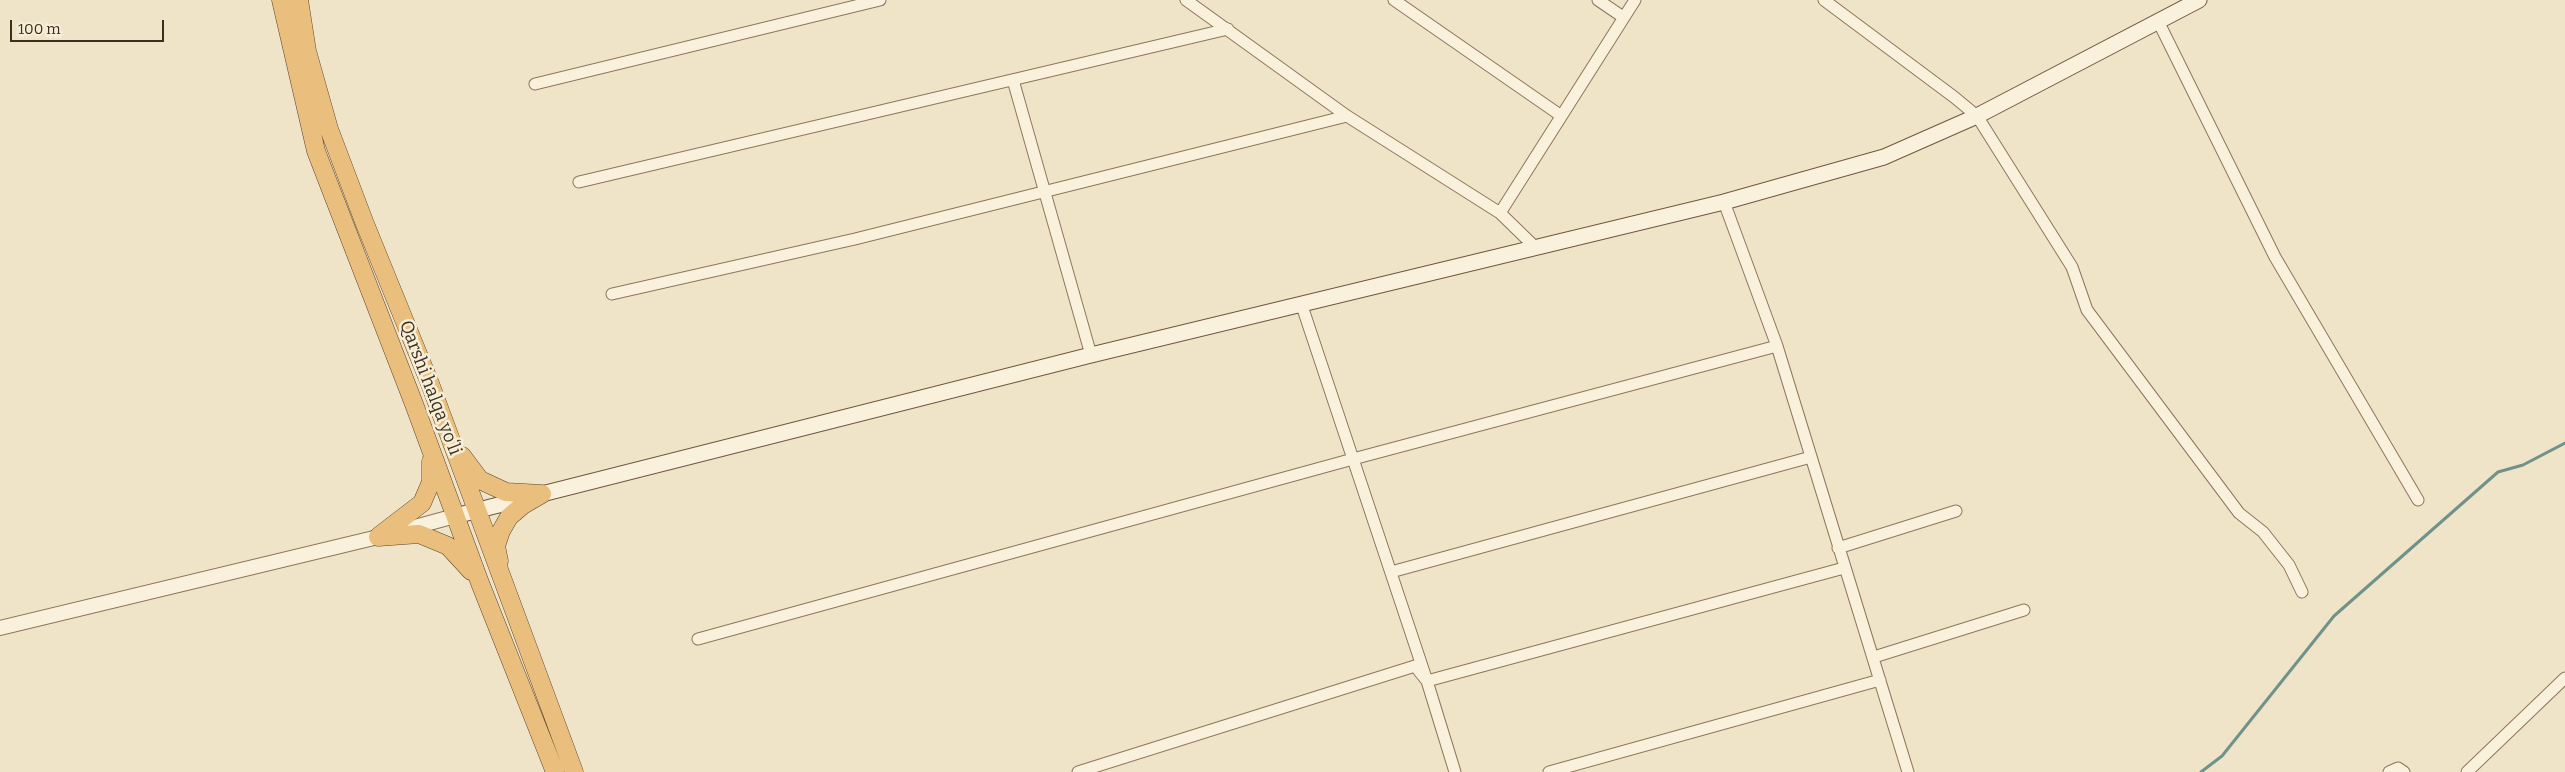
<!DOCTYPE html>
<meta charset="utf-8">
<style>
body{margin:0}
#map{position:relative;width:2565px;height:772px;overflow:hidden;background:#f0e4c8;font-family:Bitter,serif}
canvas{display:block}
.scale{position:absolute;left:10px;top:20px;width:154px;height:22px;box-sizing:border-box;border:2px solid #3d2e20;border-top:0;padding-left:6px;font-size:15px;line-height:18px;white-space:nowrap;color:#3d2e20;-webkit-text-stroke:4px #f7eed8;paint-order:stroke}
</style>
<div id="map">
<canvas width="2565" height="772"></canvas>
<div class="scale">100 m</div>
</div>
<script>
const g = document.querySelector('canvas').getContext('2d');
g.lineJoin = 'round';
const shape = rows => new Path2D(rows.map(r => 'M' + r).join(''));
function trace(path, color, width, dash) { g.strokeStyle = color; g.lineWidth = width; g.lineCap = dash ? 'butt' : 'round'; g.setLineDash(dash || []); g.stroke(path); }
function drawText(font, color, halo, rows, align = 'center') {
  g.font = font + ' Bitter,serif'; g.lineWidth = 5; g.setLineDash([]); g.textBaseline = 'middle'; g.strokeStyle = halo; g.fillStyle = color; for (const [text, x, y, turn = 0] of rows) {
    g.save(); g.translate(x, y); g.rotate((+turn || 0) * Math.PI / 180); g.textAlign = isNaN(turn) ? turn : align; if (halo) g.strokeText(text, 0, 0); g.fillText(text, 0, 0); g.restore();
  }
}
const stream = shape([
 [2201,772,2222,756,2334,616,2498,472,2523,465,2565,443]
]);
const minor = shape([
 [1186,0,1347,116,1500,213],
 [1394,0,1560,115],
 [1598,0,1623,17],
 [1824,0,1954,97,1977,116,2072,267,2087,310,2239,513,2263,532,2289,565,2302,592],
 [2158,21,2275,257,2418,500],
 [1013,80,1091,355],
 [535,84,880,0],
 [579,182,1228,29],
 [1724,202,1777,346,1908,772],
 [1534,246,1500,213,1635,0],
 [612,294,855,239,1347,116],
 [1301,303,1427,681,1455,772],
 [1838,548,1956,511],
 [1391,572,1811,457],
 [698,639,1353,459,1777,346],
 [1874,657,2024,610],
 [1078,772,1415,666,1427,681,1844,568],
 [1549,772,1880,680],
 [2389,772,2398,768,2404,772],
 [2467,772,2565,678]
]);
const tertiary = shape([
 [0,628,378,537,455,516]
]);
const secondary = shape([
 [455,516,1091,355,1724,202,1884,157,1977,116,2199,0]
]);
const trunk = shape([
 [281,0,316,151,414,404,480,583,555,772],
 [299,0,307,51,329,129,365,224,429,381,574,772],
 [462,456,480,480,506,492,542,494],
 [379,536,422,503,431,482,431,461],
 [378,537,419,534,448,546,471,571],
 [499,561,496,546,501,531,509,517,523,505,542,494]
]);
const streetNames = [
 ["Qarshi halqa yoʻli",430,388,69]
];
trace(stream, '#6f938a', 3);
trace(minor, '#8d765c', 13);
trace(tertiary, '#8d765c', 16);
trace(secondary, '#6f573f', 17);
trace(trunk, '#5b4430', 19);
trace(minor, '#faf1dc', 11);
trace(tertiary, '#faf1dc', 14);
trace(secondary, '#faf1dc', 15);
trace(trunk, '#eabe7c', 18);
drawText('18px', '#3d2e20', '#f7eed8', streetNames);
</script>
